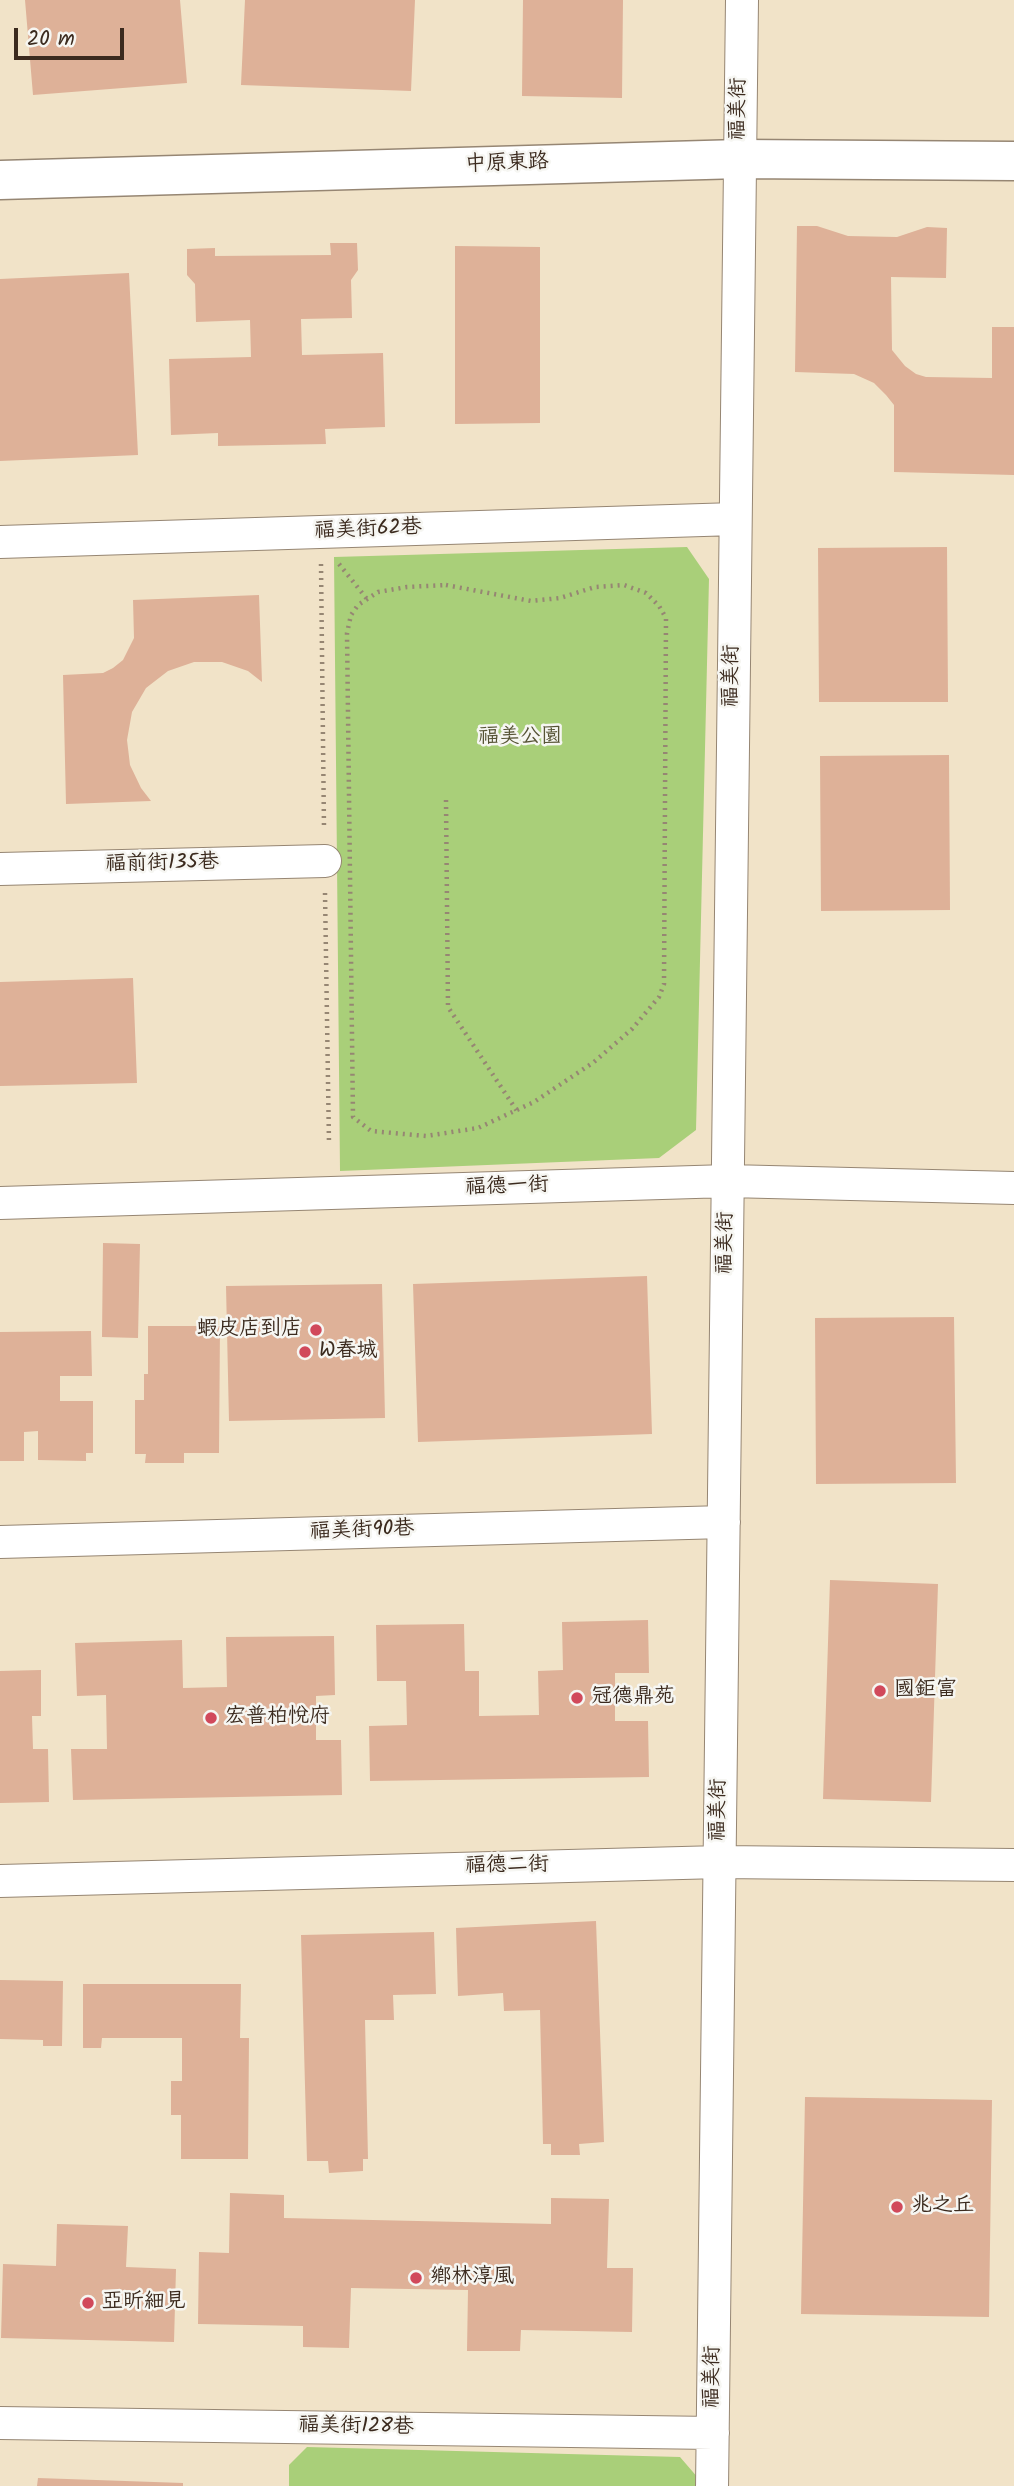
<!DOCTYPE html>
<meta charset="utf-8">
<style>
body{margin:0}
#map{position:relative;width:1014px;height:2486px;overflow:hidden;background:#f1e3c8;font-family:Kalam,sans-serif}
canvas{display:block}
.scale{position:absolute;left:14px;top:28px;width:110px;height:32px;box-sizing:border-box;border:4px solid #3b2a1e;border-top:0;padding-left:9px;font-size:21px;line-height:24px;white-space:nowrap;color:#3b2a1e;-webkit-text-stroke:5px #f6f6f2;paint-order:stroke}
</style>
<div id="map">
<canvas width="1014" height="2486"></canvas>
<div class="scale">20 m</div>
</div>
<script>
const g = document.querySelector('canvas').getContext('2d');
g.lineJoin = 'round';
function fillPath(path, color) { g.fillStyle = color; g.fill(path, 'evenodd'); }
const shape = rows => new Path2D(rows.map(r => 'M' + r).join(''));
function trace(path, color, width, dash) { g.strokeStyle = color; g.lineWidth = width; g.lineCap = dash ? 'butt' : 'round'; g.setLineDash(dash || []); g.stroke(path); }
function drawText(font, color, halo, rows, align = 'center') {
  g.font = font + ' Kalam,"LXGW WenKai TC",sans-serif'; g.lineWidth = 5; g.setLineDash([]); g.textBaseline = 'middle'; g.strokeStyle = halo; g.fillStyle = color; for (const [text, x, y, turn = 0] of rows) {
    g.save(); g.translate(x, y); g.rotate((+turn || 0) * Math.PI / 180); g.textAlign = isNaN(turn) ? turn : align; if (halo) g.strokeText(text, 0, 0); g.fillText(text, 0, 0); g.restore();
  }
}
const green = shape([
 [687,547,709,579,696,1130,659,1158,340,1171,334,557],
 [307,2447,680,2457,699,2479,699,2486,289,2486,289,2465]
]);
const building = shape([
 [25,0,180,0,187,83,33,95],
 [245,0,415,0,411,91,241,85],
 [523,0,623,0,622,98,522,96],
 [797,226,817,226,848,236,897,237,927,227,947,228,946,278,891,277,892,350,905,366,916,374,926,377,992,378,992,327,1014,327,1014,475,894,472,894,405,886,395,874,383,854,374,795,372],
 [330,243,357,243,358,270,351,280,352,318,301,319,302,355,383,353,385,427,325,429,326,444,218,446,218,433,171,435,169,359,251,357,250,320,196,322,195,284,187,275,187,249,215,248,215,256,331,255],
 [455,246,540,247,540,423,455,424],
 [129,273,138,455,0,461,0,279],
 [947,547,948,702,819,702,818,548],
 [259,595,262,682,248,671,222,662,194,662,168,671,146,688,132,712,127,740,130,765,141,788,151,801,66,804,63,675,103,673,113,668,123,660,134,638,133,600],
 [949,755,950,910,821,911,820,756],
 [133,978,137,1083,0,1086,0,982],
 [103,1243,140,1244,138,1338,102,1337],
 [647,1276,652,1434,418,1442,413,1284],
 [382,1284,385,1418,229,1421,226,1286],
 [954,1317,956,1483,816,1484,815,1318],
 [148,1326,220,1326,219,1453,184,1453,184,1463,145,1463,146,1454,135,1454,135,1400,144,1400,144,1374,148,1374],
 [91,1331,92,1376,60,1376,60,1401,93,1401,93,1453,86,1453,86,1461,38,1460,38,1431,24,1432,24,1461,0,1461,0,1332],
 [830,1580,938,1584,931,1802,823,1799],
 [648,1620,649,1673,615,1673,615,1721,648,1721,649,1777,370,1781,369,1726,407,1725,406,1681,377,1681,376,1625,464,1624,465,1671,479,1671,479,1716,539,1715,538,1671,563,1670,562,1622],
 [334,1636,335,1695,316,1696,316,1740,341,1740,342,1795,73,1800,71,1749,107,1749,106,1695,77,1696,75,1643,182,1640,183,1688,227,1687,226,1637],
 [41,1670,41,1716,32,1716,33,1749,48,1749,49,1802,0,1803,0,1671],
 [596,1921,604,2142,579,2144,580,2155,551,2155,551,2144,543,2144,540,2010,504,2011,503,1993,458,1996,456,1928],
 [434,1932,436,1994,393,1995,394,2020,365,2020,368,2159,363,2159,363,2171,329,2173,328,2161,307,2161,301,1935],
 [0,1980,63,1981,62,2046,43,2046,43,2040,0,2039],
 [83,1984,241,1984,240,2038,249,2038,248,2159,181,2159,181,2115,171,2115,171,2081,182,2081,182,2038,102,2038,101,2048,83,2048],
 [805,2097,992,2100,989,2317,801,2314],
 [230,2193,284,2195,284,2218,551,2224,551,2198,609,2199,607,2268,633,2268,632,2332,521,2330,520,2351,467,2351,468,2290,351,2288,349,2348,303,2347,303,2326,198,2324,199,2252,229,2253],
 [57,2224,128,2226,126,2267,176,2269,174,2342,1,2338,3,2264,56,2266],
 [38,2478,183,2483,183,2486,37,2486]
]);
const path = shape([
 [321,564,324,828],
 [339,564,367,599],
 [446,585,531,601,560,598,595,587,624,585,646,593,659,606,666,618,664,984,659,997,632,1029,594,1062,534,1102,478,1128,426,1136,371,1131,353,1117,347,633,351,615,358,605,378,592,407,587,446,585],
 [446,800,448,1007,517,1111],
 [325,893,329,1144]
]);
const street = shape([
 [0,542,735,519],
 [0,869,325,861],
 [0,1203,728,1181,1014,1188],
 [0,1542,724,1522],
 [0,1881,720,1862,1014,1865],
 [0,2423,713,2433],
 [712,2486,742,0]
]);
const secondary = shape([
 [0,180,740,159,1014,161]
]);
const markers = [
 [316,1330,7,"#d1495b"],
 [305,1352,7,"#d1495b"],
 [880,1691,7,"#d1495b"],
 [577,1698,7,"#d1495b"],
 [211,1718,7,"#d1495b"],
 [897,2207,7,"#d1495b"],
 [416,2278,7,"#d1495b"],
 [88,2303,7,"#d1495b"]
];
const streetNames = [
 ["福美街",740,109,-89],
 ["中原東路",507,165,-2],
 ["福美街62巷",368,531,-2],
 ["福美街",733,676,-89],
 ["福前街135巷",162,865,-1],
 ["福德一街",507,1188,-2],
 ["福美街",727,1243,-89],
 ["福美街90巷",362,1532,-2],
 ["福美街",720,1810,-89],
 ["福德二街",507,1867,-1],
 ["福美街",714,2377,-89],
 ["福美街128巷",356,2428,1]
];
const parkNames = [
 ["福美公園",520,738]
];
const poiNames = [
 ["蝦皮店到店",302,1330,"right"],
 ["W春城",319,1352],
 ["國鉅富",894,1691],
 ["冠德鼎苑",591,1698],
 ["宏普柏悅府",225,1718],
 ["兆之丘",911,2207],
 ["鄉林淳風",430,2278],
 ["亞昕細見",102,2303]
];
fillPath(green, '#a9cf79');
fillPath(building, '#deb198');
trace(street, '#968673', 34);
trace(secondary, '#968673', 41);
trace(path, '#968673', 4.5, [2, 5]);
trace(street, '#fff', 32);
trace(secondary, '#fff', 38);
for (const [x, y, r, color] of markers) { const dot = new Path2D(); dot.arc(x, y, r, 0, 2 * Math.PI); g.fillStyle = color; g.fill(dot); trace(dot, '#f6f6f2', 2.5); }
drawText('21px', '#3b2a1e', '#f6f6f2', streetNames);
drawText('21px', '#565335', '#f6f6f2', parkNames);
drawText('21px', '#3b2a1e', '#f6f6f2', poiNames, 'left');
</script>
